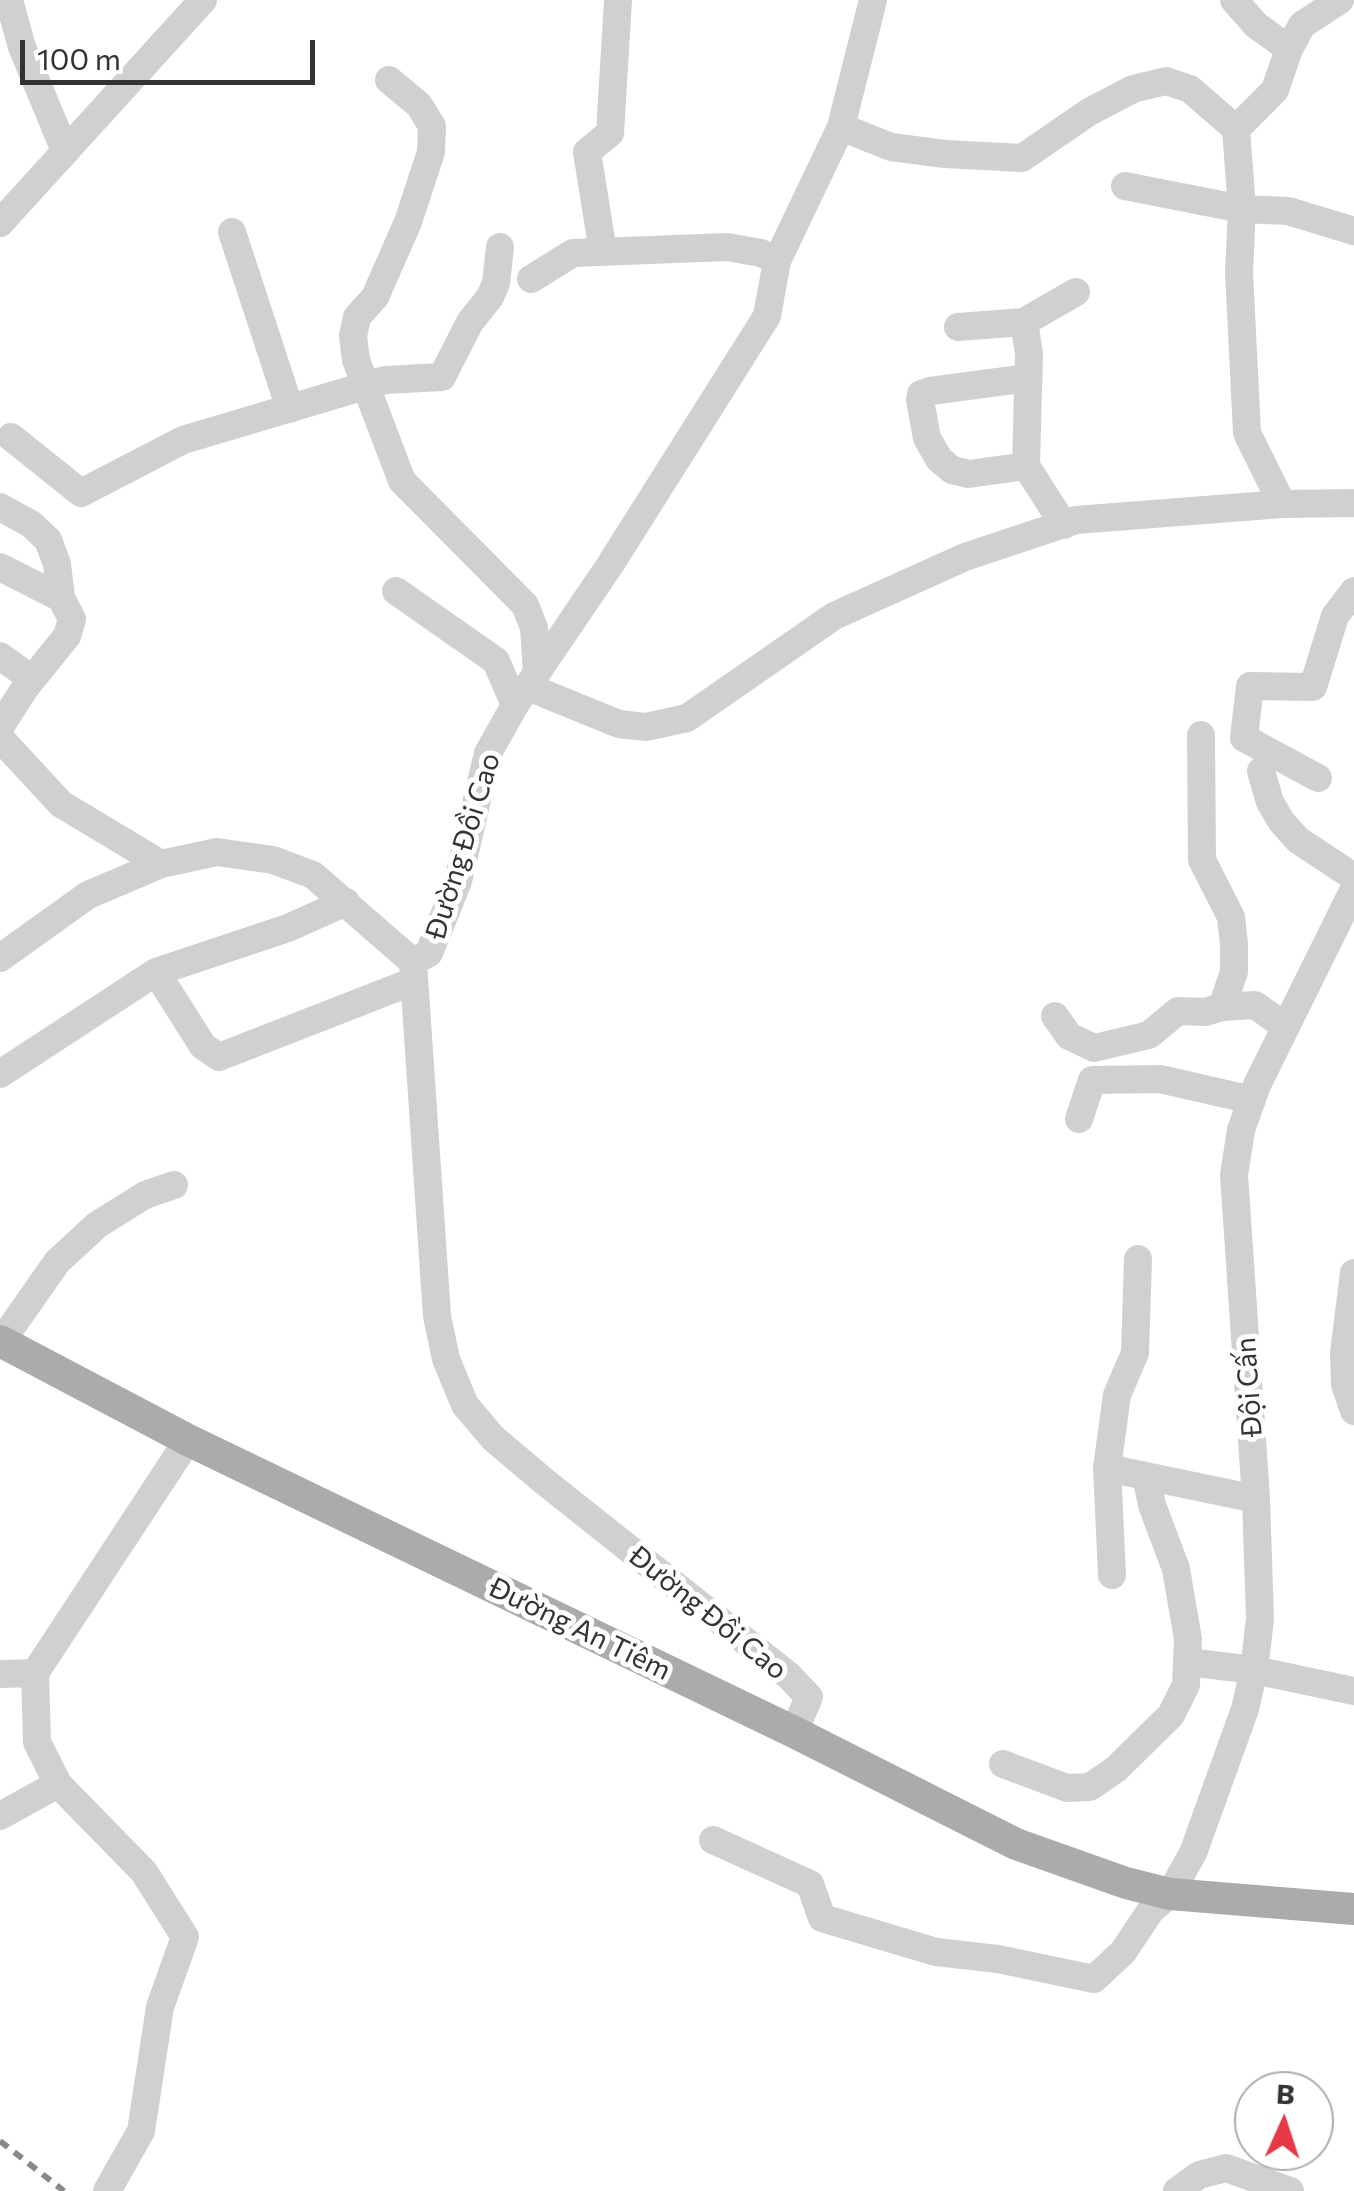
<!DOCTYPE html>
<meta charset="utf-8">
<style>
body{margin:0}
#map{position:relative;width:1354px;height:2191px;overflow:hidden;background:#fff;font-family:Commissioner,sans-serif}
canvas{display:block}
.north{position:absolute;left:1234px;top:2071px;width:100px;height:100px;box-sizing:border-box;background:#fff;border:2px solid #adadad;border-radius:50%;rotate:3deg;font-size:28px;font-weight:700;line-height:40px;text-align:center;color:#333}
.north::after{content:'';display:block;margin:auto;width:35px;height:45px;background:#e63946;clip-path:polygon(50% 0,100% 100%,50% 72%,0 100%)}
.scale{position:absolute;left:20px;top:40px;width:295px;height:45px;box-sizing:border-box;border:5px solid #333;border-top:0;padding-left:12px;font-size:30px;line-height:35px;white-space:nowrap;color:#333;-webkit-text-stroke:8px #fff;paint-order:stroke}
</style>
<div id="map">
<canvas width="1354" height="2191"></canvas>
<div class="north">B</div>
<div class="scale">100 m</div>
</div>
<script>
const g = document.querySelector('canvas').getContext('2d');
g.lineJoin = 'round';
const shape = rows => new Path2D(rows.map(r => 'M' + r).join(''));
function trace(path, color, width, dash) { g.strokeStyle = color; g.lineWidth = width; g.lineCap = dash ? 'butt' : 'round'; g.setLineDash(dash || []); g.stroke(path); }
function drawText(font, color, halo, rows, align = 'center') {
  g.font = font + ' Commissioner,sans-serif'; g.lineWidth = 10; g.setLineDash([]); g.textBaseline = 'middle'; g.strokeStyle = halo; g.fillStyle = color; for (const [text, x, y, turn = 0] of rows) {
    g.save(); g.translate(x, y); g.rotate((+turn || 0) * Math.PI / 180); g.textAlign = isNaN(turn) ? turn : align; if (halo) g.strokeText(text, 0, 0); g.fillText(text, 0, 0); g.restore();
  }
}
const minor = shape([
 [9,0,22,47,65,151],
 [1234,0,1256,25,1289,49],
 [389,80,419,105,432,126,431,152,408,222,375,297,357,317,353,336,356,360,402,481,525,605,534,628,537,673],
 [841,127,891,147,945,154,1022,158,1089,112,1133,89,1166,81,1190,89,1236,129,1275,90,1289,49,1302,25,1340,0],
 [1236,129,1242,209,1239,272,1247,433,1282,504],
 [1125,186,1242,209,1288,211,1354,231],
 [0,223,203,0],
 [232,232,290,409],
 [603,252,587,152,610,133,618,0],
 [531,279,573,253,727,247,761,253,777,261],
 [1024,322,1029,354,1026,466,1064,525],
 [958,327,1024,322,1076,292],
 [11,437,81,493,183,440,385,380,442,377,470,322,490,297,496,283,500,247],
 [1026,466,969,474,952,470,939,459,927,438,920,400,921,394,930,391,1028,378],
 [0,507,31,524,48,540,57,564,61,598],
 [0,567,61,598,72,619,67,636,25,688,0,727],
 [396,591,496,661,515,705],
 [0,656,32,679],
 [528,687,619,724,646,727,687,718,834,616,965,557,1076,520,1282,504,1354,503],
 [1201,735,1202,860,1231,917,1234,944,1234,972,1222,1007],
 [0,738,61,804,161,864],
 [1261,771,1270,802,1281,821,1298,840,1354,877],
 [1318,778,1244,738,1250,686,1313,687,1335,616,1354,591],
 [0,958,88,895,161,864,217,852,273,860,313,875,413,962],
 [156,972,203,1046,219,1057,414,981],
 [1055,1016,1069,1036,1094,1048,1149,1035,1178,1011,1205,1012,1222,1007,1255,1005,1286,1027],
 [0,1074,156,972,288,928,346,902],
 [1079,1119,1092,1080,1160,1079,1252,1100],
 [1354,1273,1344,1353,1345,1384,1354,1411],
 [1,1342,57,1262,97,1225,145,1195,174,1185],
 [1107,1468,1256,1499],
 [1112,1575,1107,1468,1117,1395,1135,1353,1138,1259],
 [1188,1662,1254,1670,1354,1691],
 [0,1674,35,1673],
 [794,1732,809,1697,788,1675,545,1482,493,1438,465,1405,446,1359,437,1316,413,962,429,953,458,881,488,753,515,705,610,565,767,316,777,261,841,127,873,0],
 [1003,1764,1067,1788,1090,1787,1116,1769,1171,1715,1186,1685,1188,1639,1176,1569,1152,1505,1146,1476],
 [0,1816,58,1784],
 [713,1840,810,1884,822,1918,936,1952,998,1959,1094,1979,1123,1952,1151,1910,1170,1894,1193,1853,1245,1709,1254,1670,1260,1619,1256,1499,1234,1175,1241,1130,1257,1085,1354,889],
 [107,2191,141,2131,160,2007,185,1937,144,1872,58,1784,37,1742,35,1673,188,1440],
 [1177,2191,1199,2175,1226,2168,1290,2191]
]);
const major = shape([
 [0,1341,188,1440,794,1732,1016,1844,1126,1883,1170,1894,1354,1909]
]);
const rail = shape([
 [0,2141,64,2191]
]);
const streetNames = [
 ["Đường Đồi Cao",463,846,-73],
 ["Đội Cấn",1249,1387,-94],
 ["Đường Đồi Cao",708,1613,39],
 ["Đường An Tiêm",580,1629,26]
];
trace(minor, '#d0d0d0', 28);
trace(major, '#ababab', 32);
trace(rail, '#888', 6, [10, 8]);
drawText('28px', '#333', '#fff', streetNames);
</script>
